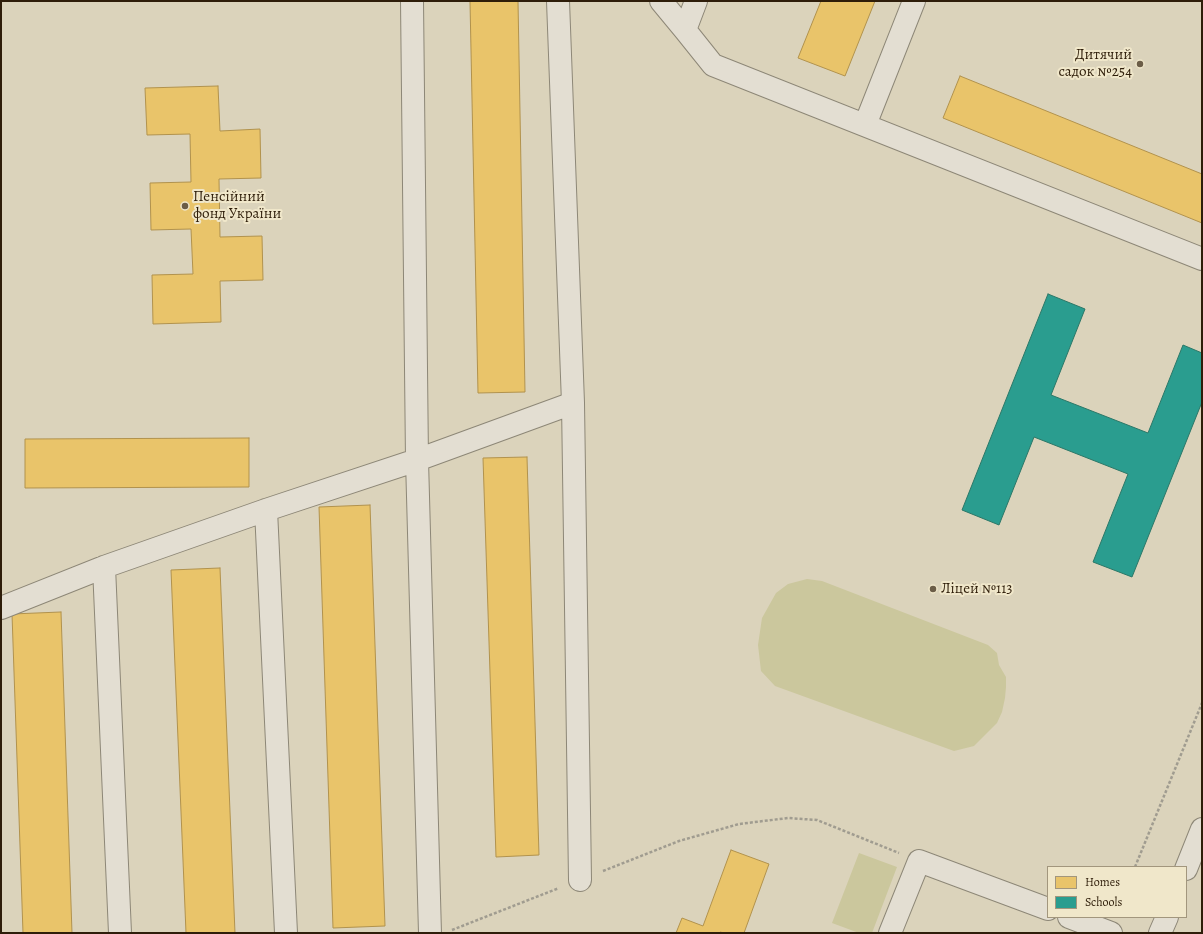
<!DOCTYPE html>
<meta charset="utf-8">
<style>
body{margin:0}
#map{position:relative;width:1203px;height:934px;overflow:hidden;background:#dbd3bb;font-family:Alegreya,serif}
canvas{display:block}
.frame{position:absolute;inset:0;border:2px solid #2e1d09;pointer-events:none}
.legend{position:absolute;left:1047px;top:866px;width:140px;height:52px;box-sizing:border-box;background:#f0e7ca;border:1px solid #a2967d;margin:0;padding:5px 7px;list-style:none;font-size:12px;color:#2e1d09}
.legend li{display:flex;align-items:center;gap:8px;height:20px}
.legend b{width:20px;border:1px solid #a2967d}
</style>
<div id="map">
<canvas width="1203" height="934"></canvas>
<div class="frame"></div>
<ul class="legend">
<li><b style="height:11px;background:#e9c46a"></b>Homes</li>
<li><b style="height:11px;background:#2a9d8f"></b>Schools</li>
</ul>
</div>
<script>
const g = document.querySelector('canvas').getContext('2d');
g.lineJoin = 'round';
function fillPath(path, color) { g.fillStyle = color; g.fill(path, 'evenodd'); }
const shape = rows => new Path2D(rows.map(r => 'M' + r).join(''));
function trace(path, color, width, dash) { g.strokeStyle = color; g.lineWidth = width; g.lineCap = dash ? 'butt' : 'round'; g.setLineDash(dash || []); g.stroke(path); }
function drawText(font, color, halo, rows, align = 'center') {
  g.font = font + ' Alegreya,serif'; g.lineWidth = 4; g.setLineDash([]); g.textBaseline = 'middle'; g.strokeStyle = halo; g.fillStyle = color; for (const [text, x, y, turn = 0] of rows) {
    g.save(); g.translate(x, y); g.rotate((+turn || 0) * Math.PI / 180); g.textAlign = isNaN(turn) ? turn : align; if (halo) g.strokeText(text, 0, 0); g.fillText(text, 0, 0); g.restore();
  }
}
const green = shape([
 [807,579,822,581,988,645,997,653,999,665,1006,677,1006,687,1005,698,1002,712,997,723,974,746,954,751,775,686,761,671,758,645,762,618,776,593,788,584],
 [859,853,897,867,872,933,859,933,832,923]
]);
const homes = shape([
 [470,1,518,1,525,392,478,393,470,1],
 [821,1,875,1,845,76,798,58,821,1],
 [960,76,1202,174,1202,223,943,118,960,76],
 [218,86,220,131,260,129,261,178,219,179,220,237,262,236,263,280,220,281,221,322,153,324,152,275,193,274,191,229,151,230,150,183,191,182,190,134,147,135,145,88,218,86],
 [249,438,249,487,25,488,25,439,249,438],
 [527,457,539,855,496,857,483,458,527,457],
 [370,505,385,926,333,928,319,507,370,505],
 [220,568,235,933,186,933,171,570,220,568],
 [61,612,72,933,23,933,12,614,61,612],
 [731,850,769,864,744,933,724,933,720,932,719,933,676,933,682,918,703,926,731,850]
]);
const schools = shape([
 [1048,294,1085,309,1051,395,1148,433,1183,345,1202,353,1202,402,1132,577,1093,562,1128,474,1034,437,999,525,962,510,1048,294]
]);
const path = shape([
 [1135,867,1202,703],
 [603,871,679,841,739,824,788,818,817,820,899,853],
 [452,930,559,888]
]);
const minor = shape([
 [412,1,417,460,430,933],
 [558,1,573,403],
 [661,1,685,30,713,65,1202,259],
 [685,30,696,1],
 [865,125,914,1],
 [266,510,286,933],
 [104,567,120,933],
 [1,608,104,567,266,510,417,460,573,403,580,880],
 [1186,869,1202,829],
 [1069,917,1111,933],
 [890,933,919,861,1048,909],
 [1160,933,1167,917]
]);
const markers = [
 [1140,64,4,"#6b5d47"],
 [185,206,4,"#6b5d47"],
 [933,589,4,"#6b5d47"]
];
const poiNames = [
 ["Дитячий",1132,55,"right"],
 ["садок №254",1132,72,"right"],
 ["Пенсійний",193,197],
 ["фонд України",193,214],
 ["Ліцей №113",941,589]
];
fillPath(green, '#cbc79d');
fillPath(homes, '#e9c46a');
trace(homes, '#b1924d', 1);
fillPath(schools, '#2a9d8f');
trace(schools, '#2b7767', 1);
trace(minor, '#8d8777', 24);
trace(path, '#a09c90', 2.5, [3, 2]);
trace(minor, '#e3ded2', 22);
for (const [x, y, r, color] of markers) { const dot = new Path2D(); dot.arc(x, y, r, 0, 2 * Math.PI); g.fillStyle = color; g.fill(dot); trace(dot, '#f0e7ca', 1.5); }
drawText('15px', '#2e1d09', '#f0e7ca', poiNames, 'left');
</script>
